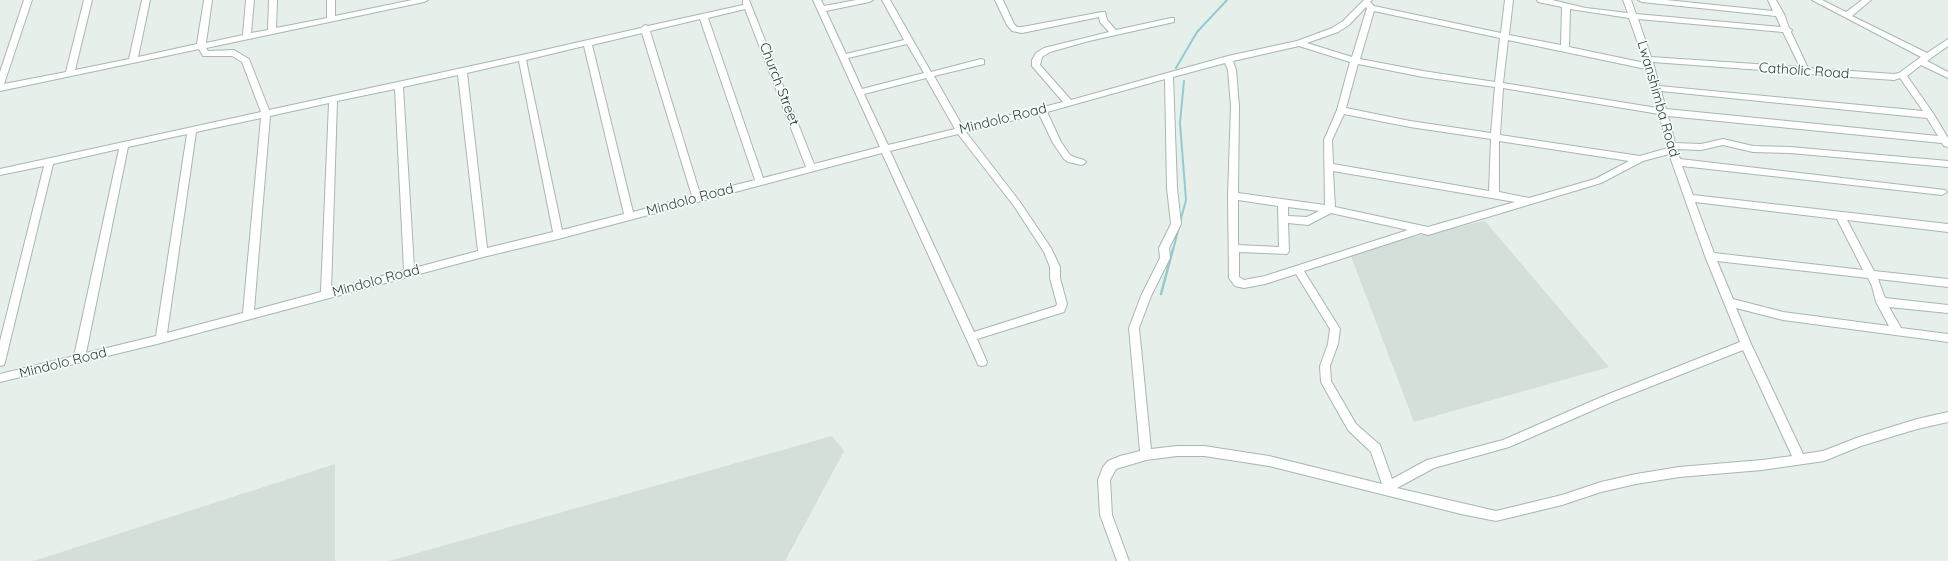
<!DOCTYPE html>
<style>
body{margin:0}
canvas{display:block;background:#e6efea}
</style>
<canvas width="1948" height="561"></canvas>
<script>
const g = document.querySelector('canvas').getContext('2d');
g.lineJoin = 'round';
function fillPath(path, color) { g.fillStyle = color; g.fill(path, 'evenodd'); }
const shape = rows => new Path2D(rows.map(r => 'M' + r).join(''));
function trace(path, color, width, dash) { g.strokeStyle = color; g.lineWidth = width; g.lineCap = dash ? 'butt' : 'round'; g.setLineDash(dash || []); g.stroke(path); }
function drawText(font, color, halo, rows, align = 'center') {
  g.font = font + ' Quicksand,sans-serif'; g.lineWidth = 3.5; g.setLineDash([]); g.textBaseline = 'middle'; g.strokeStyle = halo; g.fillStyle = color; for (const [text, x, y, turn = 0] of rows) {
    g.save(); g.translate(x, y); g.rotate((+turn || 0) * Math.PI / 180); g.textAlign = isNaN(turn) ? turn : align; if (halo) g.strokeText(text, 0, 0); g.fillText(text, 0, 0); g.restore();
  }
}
const built = shape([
 [1485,221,1609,367,1414,422,1349,251],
 [832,436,844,451,785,561,389,561],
 [335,464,335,561,32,561,37,560]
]);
const streamFar1 = shape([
 [1176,68,1197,32,1227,0],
 [1180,222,1186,200,1180,123,1184,81],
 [1173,250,1179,227]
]);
const stream = shape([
 [1161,294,1173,249]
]);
const minor = shape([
 [24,0,32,0,4,84,66,72,84,0,92,0,75,70,129,59,142,0,150,0,138,57,197,44,204,0,212,0,206,43,243,35,246,0,254,0,251,33,268,30,269,0,277,0,276,28,327,18,327,0,335,0,335,16,412,0,428,0,424,2,206,48,208,51,234,50,249,59,269,110,522,55,641,28,645,25,648,26,743,5,743,0,749,0,814,164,880,147,813,0,821,0,824,6,856,0,873,0,869,2,826,11,846,54,904,40,882,0,890,0,931,72,981,59,984,60,984,64,934,76,963,127,1063,102,1032,66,1032,60,1036,53,1044,48,1109,32,1100,22,1099,17,1022,33,1012,31,1007,25,995,0,1003,0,1014,24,1017,27,1022,27,1102,12,1105,12,1107,20,1116,30,1171,18,1174,18,1174,22,1089,41,1050,52,1042,57,1040,65,1071,100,1228,56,1297,41,1332,28,1343,21,1364,0,1372,0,1370,2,1374,6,1501,33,1505,0,1513,0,1509,35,1561,45,1562,7,1538,2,1537,0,1552,0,1586,8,1628,13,1623,0,1631,0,1636,14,1781,27,1776,16,1642,2,1638,0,1666,0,1773,11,1768,0,1776,0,1784,14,1789,28,1792,30,1791,32,1808,68,1894,74,1899,73,1921,57,1812,0,1822,0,1846,12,1862,0,1871,0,1852,16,1927,53,1948,39,1948,46,1927,61,1948,72,1948,78,1921,65,1907,76,1933,113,1948,138,1948,147,1944,146,1942,143,1668,116,1675,143,1701,144,1723,139,1753,146,1790,147,1948,161,1948,167,1790,153,1753,152,1723,145,1701,150,1677,149,1680,159,1945,190,1947,192,1942,195,1682,166,1693,195,1948,224,1948,232,1847,220,1874,271,1948,279,1948,287,1878,279,1885,298,1948,305,1948,313,1889,307,1901,328,1948,334,1948,342,1783,320,1736,308,1751,344,1803,454,1823,451,1859,437,1917,419,1948,412,1948,422,1917,429,1861,446,1824,461,1762,470,1679,477,1636,484,1601,492,1562,505,1496,521,1461,514,1269,466,1204,456,1177,456,1146,460,1116,469,1110,480,1112,515,1129,561,1117,561,1100,515,1098,480,1103,467,1108,461,1120,456,1140,451,1129,328,1141,296,1160,258,1159,248,1171,224,1167,188,1165,79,1047,112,1061,142,1070,155,1074,157,1084,160,1086,162,1084,164,1081,165,1068,162,1064,159,1053,143,1039,114,966,132,1020,202,1051,248,1060,267,1060,278,1067,304,1064,312,977,339,987,362,986,365,982,366,978,365,977,362,882,153,558,239,483,257,161,343,0,382,0,374,74,356,119,149,53,164,5,362,4,365,0,366,0,341,44,166,0,175,0,169,261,112,242,62,232,56,203,56,199,49,0,91,0,72,24,0],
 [1366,7,1367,8,1352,57,1307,43,1338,32,1349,25,1366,7],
 [745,9,806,167,763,178,708,18,745,9],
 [1570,9,1629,18,1645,63,1569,47,1570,9],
 [1374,11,1500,38,1495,82,1423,71,1360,59,1374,11],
 [700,19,755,180,700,194,650,31,700,19],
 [1638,19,1783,32,1800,67,1651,57,1638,19],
 [642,33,692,196,633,212,592,45,642,33],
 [1508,40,1646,69,1657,108,1503,83,1508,40],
 [907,44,924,73,862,89,848,58,907,44],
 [584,46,624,214,562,230,526,60,584,46],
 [1299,46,1350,62,1337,110,1324,140,1325,205,1238,193,1239,106,1236,70,1233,61,1299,46],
 [519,61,553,232,487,248,467,73,519,61],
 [1653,62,1802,73,1806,75,1809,74,1894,80,1900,78,1923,111,1659,86,1653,62],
 [1225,63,1228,70,1231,106,1228,196,1229,278,1235,286,1244,288,1265,284,1296,274,1330,329,1328,344,1320,366,1321,382,1348,430,1371,452,1382,484,1269,456,1204,446,1177,446,1151,449,1139,328,1151,296,1170,258,1169,248,1181,224,1177,188,1173,77,1225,63],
 [1358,64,1423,77,1495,87,1491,133,1410,121,1346,108,1358,64],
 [458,75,478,251,414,268,403,87,458,75],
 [926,78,955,129,888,145,864,94,926,78],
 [1503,88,1659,114,1668,148,1640,156,1500,135,1503,88],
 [395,89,404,270,331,290,337,101,395,89],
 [1661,91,1927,118,1938,136,1666,109,1661,91],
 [329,103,321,292,254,310,270,116,329,103],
 [1344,114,1410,127,1491,139,1489,191,1333,164,1332,140,1344,114],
 [261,118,243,313,167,333,196,132,261,118],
 [187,134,156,336,86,353,128,147,187,134],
 [958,134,1014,206,1044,252,1050,267,1050,278,1057,304,1056,306,974,332,890,151,958,134],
 [1499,141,1629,161,1595,179,1529,198,1499,192,1499,141],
 [1669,154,1705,256,1740,342,1606,395,1503,440,1427,460,1392,479,1380,445,1356,424,1331,381,1330,366,1338,344,1340,329,1304,271,1421,233,1428,235,1601,183,1643,161,1669,154],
 [1333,171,1515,202,1428,227,1335,207,1333,171],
 [1238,200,1278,206,1279,247,1238,245,1238,200],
 [1695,202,1837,219,1863,270,1714,253,1695,202],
 [1288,207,1319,211,1307,217,1288,216,1288,207],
 [1331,213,1408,230,1265,276,1244,280,1239,277,1239,252,1287,254,1289,251,1288,223,1308,225,1331,213],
 [1717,261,1868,278,1872,286,1876,302,1889,326,1783,312,1733,299,1717,261],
 [1743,350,1792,456,1762,460,1679,467,1636,474,1601,482,1562,495,1496,511,1397,488,1434,468,1509,447,1614,401,1743,350]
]);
const streetNames = [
 ["Catholic Road",1804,71,4],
 ["Church Street",779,84,69],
 ["Lwanshimba Road",1658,99,74],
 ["Mindolo Road",1003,119,-14],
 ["Mindolo Road",690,200,-15],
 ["Mindolo Road",376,281,-15],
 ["Mindolo Road",63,363,-14]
];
fillPath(built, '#d4dfd9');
trace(streamFar1, '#90cbd2', 2);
trace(stream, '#90cbd2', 2.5);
trace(minor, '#a8b7b1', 2);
fillPath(minor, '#fff');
drawText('14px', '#254138', '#f7fbf9', streetNames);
</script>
